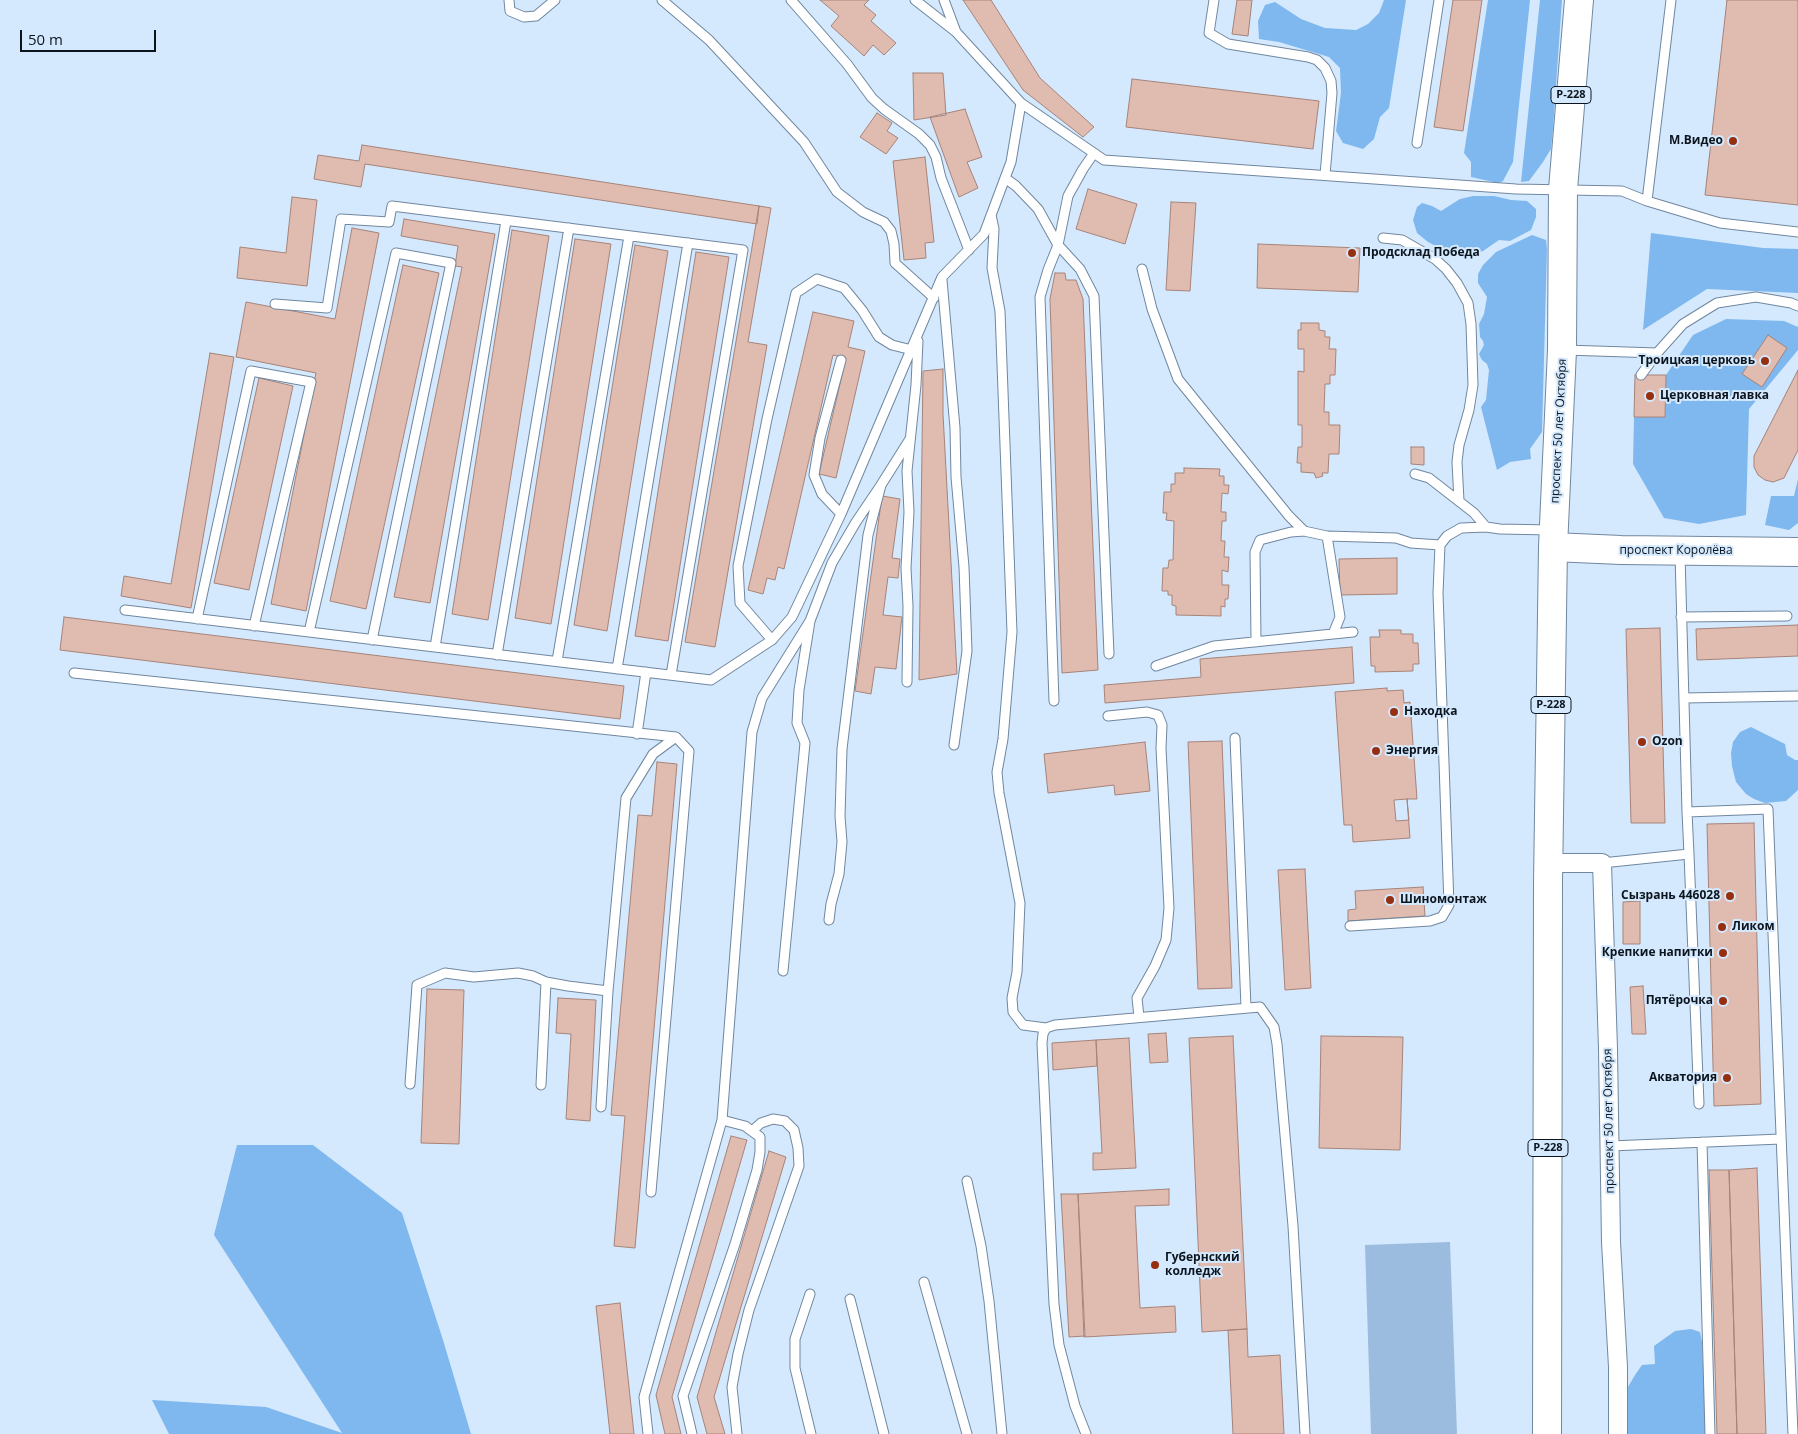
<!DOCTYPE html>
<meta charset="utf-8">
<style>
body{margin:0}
#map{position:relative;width:1798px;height:1434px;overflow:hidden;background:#d4e9fe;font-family:"Open Sans",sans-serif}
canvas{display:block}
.scale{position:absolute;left:20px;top:30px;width:136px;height:22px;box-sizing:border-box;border:2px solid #0c151e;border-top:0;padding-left:6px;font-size:15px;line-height:18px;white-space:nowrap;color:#0c151e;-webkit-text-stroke:4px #d4e9fe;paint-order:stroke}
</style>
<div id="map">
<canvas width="1798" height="1434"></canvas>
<div class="scale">50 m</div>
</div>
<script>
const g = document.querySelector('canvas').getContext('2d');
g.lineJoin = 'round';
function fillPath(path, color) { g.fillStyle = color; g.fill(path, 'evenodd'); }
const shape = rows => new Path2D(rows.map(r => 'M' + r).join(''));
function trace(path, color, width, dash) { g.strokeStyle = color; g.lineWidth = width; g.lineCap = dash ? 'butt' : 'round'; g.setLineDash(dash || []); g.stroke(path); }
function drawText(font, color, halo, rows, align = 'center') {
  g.font = font + ' "Open Sans",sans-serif'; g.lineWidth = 4; g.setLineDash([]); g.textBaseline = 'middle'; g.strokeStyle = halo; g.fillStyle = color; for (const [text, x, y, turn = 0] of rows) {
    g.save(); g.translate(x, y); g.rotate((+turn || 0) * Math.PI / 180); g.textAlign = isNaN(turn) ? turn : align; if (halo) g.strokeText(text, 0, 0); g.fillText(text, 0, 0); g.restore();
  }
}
const green = shape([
 [1450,1242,1457,1434,1371,1434,1365,1245]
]);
const forest = shape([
 [1384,0,1406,0,1389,108,1380,117,1374,139,1363,149,1343,143,1336,131,1341,93,1340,68,1329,57,1279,42,1259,39,1258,21,1265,5,1275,2,1301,19,1325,28,1356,30,1368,24,1379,13],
 [1488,0,1530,0,1513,162,1503,181,1498,183,1471,177,1471,162,1464,153],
 [1540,0,1562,0,1553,128,1551,149,1543,162,1529,181,1521,182],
 [1473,196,1494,196,1511,200,1527,201,1536,209,1536,217,1531,230,1510,241,1499,240,1483,251,1470,255,1460,254,1454,256,1428,242,1417,233,1413,220,1417,207,1422,203,1432,206,1441,211,1460,199],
 [1651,233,1763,248,1798,249,1798,293,1707,289,1643,330],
 [1532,235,1546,240,1547,249,1542,432,1530,449,1531,459,1510,462,1497,470,1481,407,1486,400,1489,370,1487,364,1482,360,1479,354,1484,345,1483,341,1480,337,1479,324,1484,314,1487,297,1478,283,1478,274,1483,265,1496,252],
 [1726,319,1784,321,1798,327,1798,350,1749,409,1746,515,1699,524,1664,518,1633,464,1634,417,1665,417,1666,375,1693,335],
 [1798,479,1798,523,1789,530,1765,525,1771,496,1794,496],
 [1751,727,1785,744,1787,755,1795,760,1798,760,1798,790,1786,801,1765,803,1754,799,1746,794,1736,782,1732,766,1731,753,1733,742,1740,732],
 [237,1145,313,1145,402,1213,443,1340,471,1434,169,1434,152,1400,266,1407,342,1433,214,1235],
 [1691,1329,1700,1332,1702,1342,1706,1434,1628,1434,1628,1387,1635,1375,1642,1365,1655,1364,1654,1346,1675,1331]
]);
const building = shape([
 [820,0,869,0,864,5,876,15,871,21,896,43,884,55,873,45,864,56,831,26,839,16,820,0],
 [963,0,991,0,1040,78,1094,127,1083,137,1023,90,963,0],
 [1237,0,1252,0,1248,36,1232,34,1237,0],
 [1453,0,1482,0,1463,131,1434,127,1453,0],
 [1727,0,1798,0,1798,205,1705,195,1727,0],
 [913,73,943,73,946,115,914,120,913,73],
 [1132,79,1319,101,1313,149,1126,127,1132,79],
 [965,109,982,157,967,162,978,188,959,197,930,117,965,109],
 [877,113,892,123,887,131,898,138,886,154,860,137,877,113],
 [362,145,759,206,757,224,365,164,361,187,314,179,318,155,359,161,362,145],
 [925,157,934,242,925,243,926,258,904,260,893,161,925,157],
 [1088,189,1137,204,1125,244,1076,229,1088,189],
 [292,197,317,200,307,286,237,278,240,247,286,253,292,197],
 [1171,202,1196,203,1190,291,1166,290,1171,202],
 [759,206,771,208,748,342,767,345,715,647,685,642,759,206],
 [404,219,495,234,430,603,394,597,462,267,455,266,458,246,401,236,404,219],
 [352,228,379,233,306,611,271,604,316,373,236,357,246,302,335,319,352,228],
 [512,230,549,236,488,620,452,614,512,230],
 [575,239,611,244,551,624,515,618,575,239],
 [1258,244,1360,248,1358,292,1257,288,1258,244],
 [635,245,668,251,607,631,574,625,635,245],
 [696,252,729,257,668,641,635,636,696,252],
 [403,265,439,273,366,609,330,601,403,265],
 [1055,273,1065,273,1066,280,1076,280,1083,299,1098,670,1062,673,1050,299,1055,273],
 [813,312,854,321,848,347,865,351,836,478,819,474,846,358,833,355,784,569,778,567,775,580,767,578,763,594,748,590,813,312],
 [1301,323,1319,323,1319,330,1325,331,1325,337,1330,337,1329,349,1336,349,1335,375,1330,375,1330,384,1325,384,1324,412,1329,412,1329,425,1340,425,1339,454,1329,454,1328,473,1322,473,1323,476,1316,478,1314,473,1301,472,1301,463,1297,463,1298,447,1302,447,1302,425,1298,425,1298,371,1304,372,1304,349,1298,349,1298,330,1301,330,1301,323],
 [1768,335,1787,348,1762,387,1742,374,1768,335],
 [210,353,234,357,191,608,121,596,124,576,171,584,210,353],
 [943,369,943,414,957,674,919,680,923,371,943,369],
 [1798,370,1798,450,1784,478,1773,482,1765,480,1758,475,1754,467,1754,456,1798,370],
 [1635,375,1666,375,1665,417,1634,417,1635,375],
 [259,378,293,386,249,590,214,583,259,378],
 [1411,447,1424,447,1424,465,1411,464,1411,447],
 [1184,468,1220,469,1219,476,1224,476,1224,485,1229,485,1228,494,1222,493,1221,512,1226,512,1226,521,1222,521,1221,541,1225,541,1224,557,1229,557,1228,572,1222,570,1222,585,1229,585,1228,599,1225,599,1225,607,1221,606,1221,616,1176,615,1176,606,1172,605,1172,595,1168,595,1168,591,1162,591,1163,568,1168,568,1169,560,1173,560,1174,521,1166,520,1167,513,1163,513,1164,492,1171,492,1171,484,1175,484,1175,473,1184,473,1184,468],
 [882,496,900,499,892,558,900,559,898,578,888,577,883,615,902,617,896,669,875,667,871,694,855,691,882,496],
 [1397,558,1397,594,1340,595,1339,559,1397,558],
 [64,617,624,686,620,719,60,650,64,617],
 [1798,625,1798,656,1697,660,1696,629,1798,625],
 [1660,628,1665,823,1631,823,1626,629,1660,628],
 [1379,630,1401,630,1401,634,1413,634,1413,643,1418,643,1419,664,1413,664,1413,671,1375,672,1375,666,1371,666,1370,637,1380,637,1379,630],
 [1352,647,1354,683,1105,703,1104,685,1201,677,1200,659,1352,647],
 [1387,688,1387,691,1403,690,1404,703,1410,702,1417,799,1407,799,1410,838,1353,842,1352,825,1344,825,1335,692,1387,688],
 [1222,741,1232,988,1198,989,1188,742,1222,741],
 [1145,742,1150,791,1115,795,1114,785,1048,793,1044,754,1145,742],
 [657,762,677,764,635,1248,614,1246,625,1116,611,1115,638,815,652,816,657,762],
 [1407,799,1409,820,1396,821,1394,800,1407,799],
 [1754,823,1761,1104,1714,1106,1707,824,1754,823],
 [1305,869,1311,988,1285,990,1278,870,1305,869],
 [1423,887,1425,916,1348,921,1348,910,1356,909,1355,891,1423,887],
 [1640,901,1640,944,1623,944,1623,902,1640,901],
 [1643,986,1646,1034,1632,1034,1630,987,1643,986],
 [427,989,464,990,459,1144,421,1143,427,989],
 [558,998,596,1000,590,1121,566,1119,571,1034,556,1033,558,998],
 [1166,1033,1168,1062,1150,1063,1148,1034,1166,1033],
 [1233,1036,1247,1329,1202,1332,1189,1038,1233,1036],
 [1321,1036,1403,1037,1400,1150,1319,1148,1321,1036],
 [1129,1038,1136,1168,1093,1170,1093,1153,1102,1153,1096,1040,1129,1038],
 [1096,1040,1097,1066,1053,1070,1052,1043,1096,1040],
 [731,1136,747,1140,672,1397,681,1434,665,1434,656,1395,731,1136],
 [769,1151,786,1157,714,1397,725,1434,707,1434,697,1397,769,1151],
 [1757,1168,1766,1434,1737,1434,1729,1170,1757,1168],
 [1709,1170,1729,1170,1737,1434,1717,1434,1709,1170],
 [1169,1189,1169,1205,1135,1206,1140,1308,1175,1306,1176,1332,1084,1337,1078,1194,1169,1189],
 [1061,1194,1078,1194,1085,1336,1069,1337,1061,1194],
 [620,1303,634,1434,610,1434,596,1306,620,1303],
 [1247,1329,1248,1357,1280,1355,1284,1434,1233,1434,1228,1330,1247,1329]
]);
const lane = shape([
 [509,0,510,11,524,17,536,16,555,0],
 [662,0,709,40,804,142,837,192,863,212,884,222,891,231,894,244,895,263,934,298],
 [791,0,847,64,872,98,884,109,919,134,930,145,936,157,941,178,969,250],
 [915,0,956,32,1021,103],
 [944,0,956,32],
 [1214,0,1209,33,1228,44,1308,57,1317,60,1325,68,1331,81,1332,93,1325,175],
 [1417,143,1439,0],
 [1005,178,1016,186,1038,209,1058,245,1080,269,1094,296,1109,654],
 [1647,201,1671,0],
 [991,215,994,229,992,268,1000,311,1012,632,1003,739,997,772,999,793,1020,903,1017,972,1012,998,1013,1012,1023,1025,1046,1028],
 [1383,238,1402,240,1435,259,1446,269,1457,283,1468,303,1471,324,1473,385,1469,410,1459,445,1457,462,1459,501],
 [1142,269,1152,309,1178,379,1289,516,1304,531,1327,536],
 [942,280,955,428,956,477,964,567,967,651,954,745],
 [275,304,327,308,341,219,389,222,392,206,743,250,671,675],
 [1565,350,1657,353],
 [1641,375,1657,353,1683,324,1717,303,1756,297,1791,303,1798,306],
 [1415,474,1429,478,1474,513,1486,527],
 [841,514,822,494,814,475,820,438,841,360],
 [1680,554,1687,812,1768,809,1793,1434],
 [125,610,711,680,772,640,792,617,841,514,942,277,984,234,1011,162,1021,103,1104,160,1516,189,1622,191,1647,201,1720,223,1798,232],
 [1681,617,1787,616],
 [197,619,251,371,311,382,254,626],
 [309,632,396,253,451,263,372,640],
 [1333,634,1353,632],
 [772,640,740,603,738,566,767,419,796,293,817,279,844,288,862,310,879,337,892,345,912,350],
 [1256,642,1255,552,1260,540,1291,532,1304,531],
 [435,647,506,221],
 [497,655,569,228],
 [557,661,629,236],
 [1156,666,1214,646,1333,634,1340,617,1327,536,1396,538,1411,543,1440,545],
 [617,669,688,243],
 [74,673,676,737,653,754,626,798,608,991,601,1107],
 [907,682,908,606,906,568,909,512,907,471,916,385,918,341],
 [1684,698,1798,696],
 [1054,701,1040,297,1048,270,1058,245,1068,196,1083,169,1094,153],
 [1108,716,1147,712,1158,715,1162,725,1161,748,1169,908,1166,940,1155,966,1137,998,1139,1017],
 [637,734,646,672],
 [1235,738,1246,1007],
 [1689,854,1699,1104],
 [1602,863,1689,854,1687,812],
 [829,920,831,904,839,874,842,842,840,816,842,749,868,535,881,485,910,439],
 [1350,926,1430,921,1442,917,1449,905,1438,593,1440,545,1447,536,1461,528,1486,527,1500,529,1551,530],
 [783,971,805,743,797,723,799,690,810,621,832,563,856,522,881,485],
 [410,1084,417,985,445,973,474,977,518,973,533,976,546,982,568,986,608,991],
 [541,1085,546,982],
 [1702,1142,1710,1434],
 [1610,1146,1781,1139],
 [967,1181,981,1246,989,1301,1002,1434],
 [651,1192,689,751,676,737],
 [924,1282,967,1434],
 [810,1294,795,1339,795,1368,811,1434],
 [850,1299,884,1434],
 [648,1434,644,1397,722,1120,752,732,762,698,810,621],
 [692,1434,683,1396,735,1244,757,1170,760,1152,760,1137,745,1126,722,1120],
 [737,1434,732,1387,738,1354,749,1310,799,1166,798,1148,794,1130,785,1121,773,1119,761,1123,752,1131],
 [1086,1434,1075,1406,1059,1345,1054,1304,1042,1043,1043,1034,1046,1028,1055,1025,1260,1007,1274,1027,1277,1044,1293,1226,1305,1434]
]);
const street = shape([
 [1548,863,1602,863,1608,1049,1611,1242,1618,1367,1618,1434]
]);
const primary = shape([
 [1553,547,1621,550,1798,552],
 [1547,1434,1548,882,1553,547,1562,350,1563,189,1579,0]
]);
const markers = [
 [1733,141,5,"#962e10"],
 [1352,253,5,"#962e10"],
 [1765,361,5,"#962e10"],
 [1650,396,5,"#962e10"],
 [1394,712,5,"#962e10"],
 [1642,742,5,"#962e10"],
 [1376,751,5,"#962e10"],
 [1730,896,5,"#962e10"],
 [1390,900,5,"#962e10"],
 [1722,927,5,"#962e10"],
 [1723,953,5,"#962e10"],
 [1723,1001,5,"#962e10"],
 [1727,1078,5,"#962e10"],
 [1155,1265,5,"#962e10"]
];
const shields = [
 [1571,95,40],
 [1551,705,40],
 [1548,1148,40]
];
const shieldNames = [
 ["Р-228",1571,95],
 ["Р-228",1551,705],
 ["Р-228",1548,1148]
];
const poiNames = [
 ["М.Видео",1723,141,"right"],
 ["Продсклад Победа",1362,253],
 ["Троицкая церковь",1755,361,"right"],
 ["Церковная лавка",1660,396],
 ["Находка",1404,712],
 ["Ozon",1652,742],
 ["Энергия",1386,751],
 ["Сызрань 446028",1720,896,"right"],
 ["Шиномонтаж",1400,900],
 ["Ликом",1732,927],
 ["Крепкие напитки",1713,953,"right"],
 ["Пятёрочка",1713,1001,"right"],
 ["Акватория",1717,1078,"right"],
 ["Губернский",1165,1258],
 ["колледж",1165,1272]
];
const streetNames = [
 ["проспект 50 лет Октября",1559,431,-87],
 ["проспект Королёва",1676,551],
 ["проспект 50 лет Октября",1609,1121,-91]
];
fillPath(green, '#9bbcde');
fillPath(forest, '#7fb7ef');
fillPath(building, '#e0bbb0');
trace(building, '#a68379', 1);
trace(lane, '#70879f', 11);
trace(street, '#70879f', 20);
trace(primary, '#70879f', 30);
trace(lane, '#fff', 9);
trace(street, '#fff', 18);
trace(primary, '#fff', 28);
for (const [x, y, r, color] of markers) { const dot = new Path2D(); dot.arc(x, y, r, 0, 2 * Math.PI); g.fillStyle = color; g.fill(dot); trace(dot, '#d4e9fe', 2); }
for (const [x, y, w] of shields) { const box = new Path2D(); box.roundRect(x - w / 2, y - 8.5, w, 17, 4); g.fillStyle = '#d4e9fe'; g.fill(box); trace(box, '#0c151e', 1); }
drawText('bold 11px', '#0c151e', null, shieldNames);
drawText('bold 12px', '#0c151e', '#d4e9fe', poiNames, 'left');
drawText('12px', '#0c151e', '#d4e9fe', streetNames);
</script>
